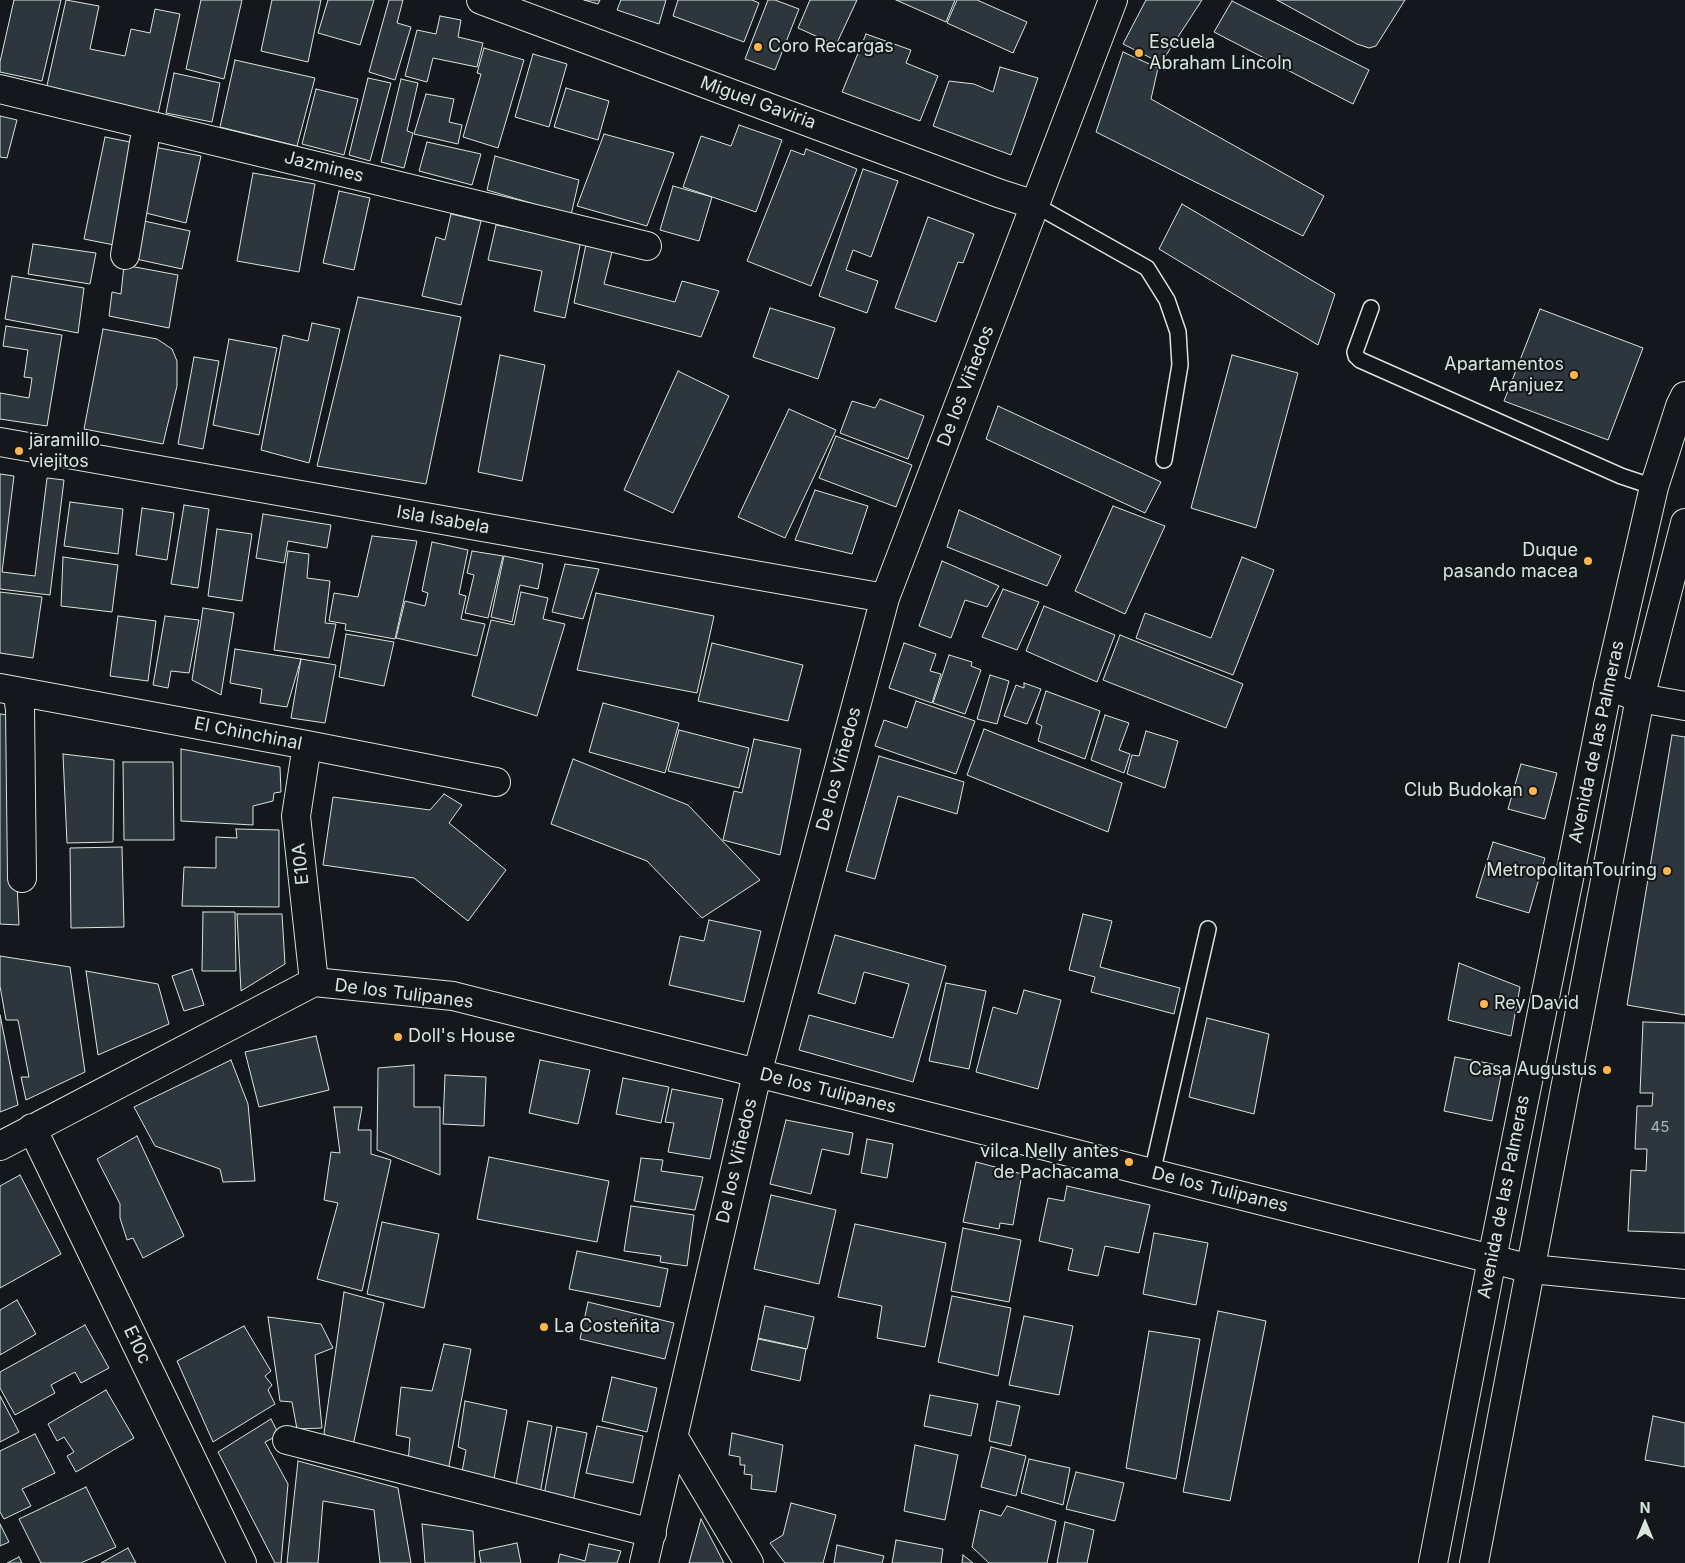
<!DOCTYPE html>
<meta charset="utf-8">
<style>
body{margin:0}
#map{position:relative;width:1685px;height:1563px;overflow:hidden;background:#14181c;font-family:Inter,sans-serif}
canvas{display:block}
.north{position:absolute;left:1620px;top:1498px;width:50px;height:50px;-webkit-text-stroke:4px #14181c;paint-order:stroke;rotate:0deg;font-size:14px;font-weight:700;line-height:20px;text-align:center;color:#d8e6dc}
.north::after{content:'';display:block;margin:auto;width:18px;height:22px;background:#d8e6dc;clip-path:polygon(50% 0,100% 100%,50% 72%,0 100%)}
</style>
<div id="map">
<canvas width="1685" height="1563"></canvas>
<div class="north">N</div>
</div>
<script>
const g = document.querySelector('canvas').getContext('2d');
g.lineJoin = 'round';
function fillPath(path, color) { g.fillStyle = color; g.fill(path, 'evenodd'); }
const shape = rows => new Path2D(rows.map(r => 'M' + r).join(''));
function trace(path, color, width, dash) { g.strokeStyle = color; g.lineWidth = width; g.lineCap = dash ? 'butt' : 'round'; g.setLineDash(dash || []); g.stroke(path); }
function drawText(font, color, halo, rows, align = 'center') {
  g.font = font + ' Inter,sans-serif'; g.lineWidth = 4; g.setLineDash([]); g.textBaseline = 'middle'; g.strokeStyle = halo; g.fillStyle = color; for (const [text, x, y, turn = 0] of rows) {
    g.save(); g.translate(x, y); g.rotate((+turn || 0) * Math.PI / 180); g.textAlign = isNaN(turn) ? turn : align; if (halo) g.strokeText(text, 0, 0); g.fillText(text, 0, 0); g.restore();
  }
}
const building = shape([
 [14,0,61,0,42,81,0,72,0,62,14,0],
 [66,0,99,6,90,49,125,56,131,29,150,33,155,9,180,14,158,114,46,90,66,0],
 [201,0,242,0,224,79,186,69,201,0],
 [272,0,321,0,308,62,261,51,272,0],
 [328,0,374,0,360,45,318,33,328,0],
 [389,0,403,0,397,23,411,27,395,80,369,72,389,0],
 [584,0,600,0,598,4,584,0],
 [621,0,666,0,659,24,617,10,621,0],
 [678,0,752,0,759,3,744,42,673,16,678,0],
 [768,0,775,0,799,9,775,70,745,59,768,0],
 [810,0,857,0,836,45,798,28,810,0],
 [896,0,955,0,946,22,896,0],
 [957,0,977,0,1027,22,1013,53,947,23,957,0],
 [1146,0,1202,0,1161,63,1123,44,1146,0],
 [1277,0,1405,0,1376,46,1369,48,1357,44,1277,0],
 [1232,1,1369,70,1353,104,1214,32,1232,1],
 [440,16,461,20,458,37,483,43,477,67,433,58,427,82,405,76,417,30,436,34,440,16],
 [866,34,911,50,906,63,938,76,920,121,842,92,866,34],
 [484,48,524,60,498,148,463,137,481,74,477,73,484,48],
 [1123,52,1158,68,1151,99,1324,196,1303,236,1096,132,1123,52],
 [533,54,567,64,549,127,515,117,533,54],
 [235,60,315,78,297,146,220,127,235,60],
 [1000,67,1038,78,1011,155,933,126,949,81,974,84,993,92,1000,67],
 [174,73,220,83,212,122,166,113,174,73],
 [368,78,391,83,370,161,349,155,368,78],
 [401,79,418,83,407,131,413,133,404,168,381,162,401,79],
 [566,88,609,101,598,140,554,127,566,88],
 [316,89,358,99,344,155,302,144,316,89],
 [426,94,454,99,449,122,462,125,458,144,414,134,426,94],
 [0,116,17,120,7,158,0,157,0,116],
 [739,125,782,140,756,212,683,187,701,136,731,146,739,125],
 [604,134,674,153,647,226,577,206,604,134],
 [105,137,140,144,119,246,84,239,105,137],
 [427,142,481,154,472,185,419,171,427,142],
 [154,147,201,156,186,223,142,212,154,147],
 [806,149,857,169,811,286,747,261,791,150,804,155,806,149],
 [495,156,579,180,571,215,487,190,495,156],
 [863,169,898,181,871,257,853,250,846,270,878,281,867,313,819,296,863,169],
 [253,173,315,184,299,272,237,261,253,173],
 [673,186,712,197,699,241,660,230,673,186],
 [339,191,370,198,354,270,323,263,339,191],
 [1182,204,1335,294,1318,345,1159,249,1182,204],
 [451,214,481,221,461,305,422,296,436,237,445,240,451,214],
 [928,217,974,234,963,263,958,262,936,322,895,308,928,217],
 [144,221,190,231,182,269,136,259,144,221],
 [496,225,581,241,565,318,534,311,542,271,488,260,496,225],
 [33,244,96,253,90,284,28,274,33,244],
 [586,244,612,252,604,284,675,302,682,281,719,291,701,337,574,303,586,244],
 [124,265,178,275,169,328,109,316,112,292,121,294,124,265],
 [12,276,84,288,78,333,5,319,12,276],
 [358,297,461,317,426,484,317,466,358,297],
 [770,308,835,328,818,379,753,357,770,308],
 [1540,309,1643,348,1608,440,1504,401,1540,309],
 [312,323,340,329,309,463,261,450,283,335,308,341,312,323],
 [6,326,62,335,47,426,0,419,0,393,29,398,32,378,24,377,28,350,3,346,6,326],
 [103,329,157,339,172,349,177,361,177,386,163,444,84,429,103,329],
 [229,339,277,348,259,435,213,425,229,339],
 [500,355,545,365,522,481,478,472,500,355],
 [1232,355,1298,373,1256,528,1191,508,1232,355],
 [194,357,219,361,203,449,178,444,194,357],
 [678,371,729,396,673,513,624,490,678,371],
 [880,399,924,416,908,459,840,433,852,401,875,408,880,399],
 [998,406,1161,482,1145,513,986,439,998,406],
 [789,409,836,430,785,538,738,517,789,409],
 [836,436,912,465,896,507,819,478,836,436],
 [0,474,14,476,2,572,35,576,47,478,64,480,50,595,0,589,0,474],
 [815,490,868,506,852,554,795,540,815,490],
 [70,502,123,509,118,554,64,546,70,502],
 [184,505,209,509,198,588,171,584,184,505],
 [1113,506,1165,526,1125,614,1075,591,1113,506],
 [142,508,174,513,167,560,136,555,142,508],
 [959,510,1061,556,1047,586,947,547,959,510],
 [263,514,331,525,327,548,288,541,284,563,256,558,263,514],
 [217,529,252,534,242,601,208,596,217,529],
 [372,536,417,541,395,639,345,630,346,624,329,621,334,593,358,597,372,536],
 [432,542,468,550,459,594,466,596,461,619,485,624,477,656,396,638,405,601,425,606,428,593,422,591,432,542],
 [288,551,309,554,307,578,330,581,325,623,336,624,329,658,274,650,288,551],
 [472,551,503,556,488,618,465,613,474,575,467,573,472,551],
 [504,556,543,564,538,589,520,585,512,622,491,617,504,556],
 [63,557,118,565,112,612,61,606,63,557],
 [1242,557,1274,570,1233,675,1136,638,1145,613,1211,638,1242,557],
 [942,561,999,586,987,607,965,600,951,638,919,626,942,561],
 [565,564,599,569,583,619,552,612,565,564],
 [1003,589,1039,602,1017,650,982,637,1003,589],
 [0,592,42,597,33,658,0,653,0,592],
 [521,592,548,598,543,619,565,624,537,716,472,696,491,620,514,625,521,592],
 [596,593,714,616,697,693,577,670,596,593],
 [1044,606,1115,635,1097,682,1026,651,1044,606],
 [203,608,234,613,221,695,192,680,203,608],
 [118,616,156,621,148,681,110,676,118,616],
 [165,616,199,620,189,673,171,671,168,688,153,685,165,616],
 [346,634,394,642,384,686,339,677,346,634],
 [1120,635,1243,684,1226,728,1103,680,1120,635],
 [712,643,803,665,788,721,698,701,712,643],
 [904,643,936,654,930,671,941,674,932,703,889,688,904,643],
 [235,649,301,659,287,707,260,703,262,689,230,683,235,649],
 [949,655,972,662,971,666,981,670,965,714,933,703,949,655],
 [301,659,336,665,325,723,291,718,301,659],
 [990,675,1009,681,997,724,977,719,990,675],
 [1024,683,1041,689,1027,724,1004,716,1016,685,1024,688,1024,683],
 [1046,691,1100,711,1085,759,1038,741,1042,726,1036,723,1046,691],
 [916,701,975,721,956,774,875,746,884,720,907,728,916,701],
 [603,703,679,723,665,773,589,752,603,703],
 [0,714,9,715,19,925,0,924,0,714],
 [1105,715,1129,723,1119,750,1130,754,1124,773,1091,760,1105,715],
 [984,729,1122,783,1108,832,967,775,984,729],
 [679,730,749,748,739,788,668,771,679,730],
 [1146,731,1178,741,1165,788,1127,774,1132,755,1139,756,1146,731],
 [1672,735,1685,737,1685,1015,1627,1005,1672,735],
 [754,739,801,749,780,855,723,840,734,791,742,793,754,739],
 [181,749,280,767,281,792,274,793,273,801,253,806,253,825,181,821,181,749],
 [63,754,114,760,113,842,67,843,63,754],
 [879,756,964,782,957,814,898,796,875,879,846,871,879,756],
 [573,759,688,805,760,880,702,918,647,861,551,824,573,759],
 [123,762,173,762,174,840,124,840,123,762],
 [1521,764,1557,773,1545,819,1508,809,1521,764],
 [444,794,462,805,449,823,506,870,468,921,414,878,323,865,333,797,430,810,444,794],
 [236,829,279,830,279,907,182,906,184,867,216,868,216,837,237,838,236,829],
 [1493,842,1545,858,1529,913,1476,897,1493,842],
 [122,847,124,927,71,928,70,848,122,847],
 [203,912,235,912,236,971,202,971,203,912],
 [237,914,282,914,285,964,241,991,237,914],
 [1083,914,1112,921,1100,967,1180,988,1174,1014,1091,992,1095,977,1069,970,1083,914],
 [709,920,761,931,744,1002,669,985,680,936,704,941,709,920],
 [835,935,946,966,913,1082,799,1050,809,1015,893,1038,909,984,864,972,855,1004,818,993,835,935],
 [0,956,70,967,85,1072,26,1100,21,1077,29,1077,18,1020,6,1020,0,986,0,956],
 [1459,963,1520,987,1511,1036,1448,1020,1459,963],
 [192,969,204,1005,184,1011,172,976,192,969],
 [86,971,158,984,169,1024,98,1055,86,971],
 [946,983,986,991,969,1069,929,1061,946,983],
 [1024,990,1061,1000,1038,1089,976,1072,993,1007,1017,1014,1024,990],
 [0,1015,18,1105,0,1112,0,1015],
 [1207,1018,1269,1034,1254,1114,1189,1097,1207,1018],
 [1643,1022,1685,1023,1685,1233,1628,1231,1631,1170,1646,1171,1647,1149,1635,1149,1637,1106,1652,1106,1653,1093,1640,1093,1643,1022],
 [316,1036,329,1090,259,1107,245,1052,316,1036],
 [1455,1057,1503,1066,1492,1121,1444,1111,1455,1057],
 [231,1060,248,1104,255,1181,223,1182,220,1169,155,1146,134,1107,231,1060],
 [540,1060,590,1070,578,1124,529,1113,540,1060],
 [414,1065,414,1107,440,1107,440,1175,377,1150,378,1068,414,1065],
 [445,1075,486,1077,484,1126,443,1124,445,1075],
 [623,1078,669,1087,661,1123,616,1114,623,1078],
 [672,1089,723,1099,710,1159,668,1152,674,1123,665,1122,672,1089],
 [334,1107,362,1107,358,1130,371,1130,371,1154,391,1160,362,1291,317,1279,338,1203,324,1200,331,1152,340,1153,334,1107],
 [786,1120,853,1133,849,1155,822,1149,811,1194,770,1184,786,1120],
 [137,1136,184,1236,143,1258,133,1238,127,1240,120,1218,120,1204,97,1159,137,1136],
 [867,1139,893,1144,887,1178,861,1173,867,1139],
 [489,1157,609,1181,597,1242,477,1219,489,1157],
 [641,1158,663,1160,661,1171,703,1177,695,1210,634,1201,641,1158],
 [976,1162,1022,1174,1013,1225,1000,1223,999,1229,963,1222,976,1162],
 [20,1175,61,1254,0,1288,0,1186,20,1175],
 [1067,1186,1150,1205,1139,1253,1105,1246,1098,1276,1068,1270,1073,1249,1039,1241,1048,1198,1064,1201,1067,1186],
 [771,1195,836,1210,819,1284,754,1269,771,1195],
 [631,1206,694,1215,687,1266,660,1262,661,1256,624,1251,631,1206],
 [382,1222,439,1234,424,1308,367,1294,382,1222],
 [855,1224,946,1243,925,1347,877,1338,882,1306,838,1297,855,1224],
 [963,1228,1021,1240,1009,1302,951,1291,963,1228],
 [1154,1233,1208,1243,1196,1305,1143,1294,1154,1233],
 [577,1251,668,1269,660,1307,569,1289,577,1251],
 [344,1292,384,1303,352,1450,330,1441,324,1433,344,1292],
 [952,1296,1011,1308,998,1376,938,1362,952,1296],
 [17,1300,36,1334,0,1355,0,1310,17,1300],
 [588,1302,674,1323,665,1359,580,1339,588,1302],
 [765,1306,814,1317,807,1349,758,1338,765,1306],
 [1218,1311,1266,1321,1230,1501,1183,1492,1218,1311],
 [1024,1316,1073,1326,1059,1395,1009,1385,1024,1316],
 [268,1317,321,1324,333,1348,315,1355,322,1428,297,1429,292,1402,280,1401,268,1317],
 [85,1325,109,1368,81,1383,75,1372,51,1385,55,1393,15,1415,0,1388,0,1372,85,1325],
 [244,1326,271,1371,265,1376,272,1385,268,1390,275,1404,213,1442,177,1361,244,1326],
 [1149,1331,1200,1339,1176,1479,1126,1468,1149,1331],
 [758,1339,806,1349,800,1381,751,1370,758,1339],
 [444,1344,471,1349,448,1471,408,1463,410,1438,396,1435,401,1387,432,1391,444,1344],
 [612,1377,657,1388,647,1432,602,1421,612,1377],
 [106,1390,134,1438,76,1472,67,1456,74,1452,64,1437,57,1441,48,1424,106,1390],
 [930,1395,978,1404,971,1436,924,1426,930,1395],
 [0,1396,19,1432,0,1442,0,1396],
 [465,1401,507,1410,493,1484,461,1477,466,1450,458,1447,465,1401],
 [997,1401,1020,1406,1011,1446,989,1441,997,1401],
 [1653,1416,1685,1423,1685,1467,1645,1460,1653,1416],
 [271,1419,279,1435,265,1442,288,1484,281,1563,275,1563,218,1452,271,1419],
 [528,1421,552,1426,540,1494,515,1490,528,1421],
 [597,1426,643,1436,633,1483,586,1473,597,1426],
 [557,1427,587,1433,572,1507,543,1500,557,1427],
 [732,1433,783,1445,776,1492,751,1489,752,1475,744,1474,745,1465,740,1465,740,1457,729,1455,732,1433],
 [35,1434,55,1473,22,1489,31,1506,4,1519,0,1512,0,1451,35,1434],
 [915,1445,958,1455,945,1520,904,1511,915,1445],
 [991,1447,1026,1456,1016,1496,981,1487,991,1447],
 [1029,1459,1070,1468,1063,1505,1021,1493,1029,1459],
 [298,1461,398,1488,411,1563,380,1563,374,1510,323,1501,318,1563,287,1563,298,1461],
 [1076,1472,1124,1483,1115,1521,1066,1509,1076,1472],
 [86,1487,116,1547,81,1563,41,1563,19,1519,86,1487],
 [791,1503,836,1515,823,1563,785,1563,770,1543,783,1535,791,1503],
 [1007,1506,1056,1521,1047,1563,989,1563,972,1547,980,1510,1001,1516,1007,1506],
 [701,1519,724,1563,689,1563,701,1519],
 [1065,1522,1094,1530,1087,1563,1057,1563,1065,1522],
 [0,1524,9,1542,0,1546,0,1524],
 [422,1524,473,1531,475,1563,425,1563,422,1524],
 [896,1540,943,1549,941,1563,892,1563,896,1540],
 [517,1543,521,1563,481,1563,479,1551,517,1543],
 [589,1544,621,1551,617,1563,558,1563,560,1554,585,1561,589,1544],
 [837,1545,884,1556,882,1563,834,1563,837,1545],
 [128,1548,136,1563,101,1563,128,1548],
 [963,1555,973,1563,962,1563,963,1555],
 [19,1557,22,1563,7,1563,19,1557]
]);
const service = shape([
 [1035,205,1147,268,1167,300,1178,332,1180,365,1164,460],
 [1371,308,1355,352,1356,356,1360,360,1621,476,1654,487],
 [1152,1173,1208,929]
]);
const minor = shape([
 [481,0,998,193,1035,205],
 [0,89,647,246],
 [125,255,147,125],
 [0,442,885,598],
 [1608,686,1640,698,1685,706],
 [0,688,307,745,496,782],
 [17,691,20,709,22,878],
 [307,745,296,816,314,982],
 [32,1128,242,1563],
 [0,1146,314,982,453,996,1531,1269,1685,1284],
 [673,1436,749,1563],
 [287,1440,652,1533],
 [644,1563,757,1074,885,598,1113,0]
]);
const tertiary = shape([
 [1433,1563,1492,1259,1608,686,1654,487,1680,406,1685,396],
 [1474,1563,1640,698,1685,523]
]);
const markers = [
 [758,47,5,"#ffb74d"],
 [1139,53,5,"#ffb74d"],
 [1574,375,5,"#ffb74d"],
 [19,451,5,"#ffb74d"],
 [1588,561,5,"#ffb74d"],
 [1533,791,5,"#ffb74d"],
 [1667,871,5,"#ffb74d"],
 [1484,1004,5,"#ffb74d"],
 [398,1037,5,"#ffb74d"],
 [1607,1070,5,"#ffb74d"],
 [1129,1162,5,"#ffb74d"],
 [544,1327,5,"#ffb74d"]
];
const numberNames = [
 ["45",1660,1127]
];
const poiNames = [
 ["Escuela",1149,43],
 ["Abraham Lincoln",1149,64],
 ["Coro Recargas",768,47],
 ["Apartamentos",1564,365,"right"],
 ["Aranjuez",1564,386,"right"],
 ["jaramillo",29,441],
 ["viejitos",29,462],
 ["Duque",1578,551,"right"],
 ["pasando macea",1578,572,"right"],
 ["Club Budokan",1523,791,"right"],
 ["MetropolitanTouring",1657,871,"right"],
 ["Rey David",1494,1004],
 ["Doll's House",408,1037],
 ["Casa Augustus",1597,1070,"right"],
 ["vilca Nelly antes",1119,1152,"right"],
 ["de Pachacama",1119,1173,"right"],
 ["La Costeñita",554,1327]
];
const streetNames = [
 ["Miguel Gaviria",758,103,20],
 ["Jazmines",324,167,14],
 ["De los Viñedos",966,386,-69],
 ["Isla Isabela",443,520,10],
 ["El Chinchinal",248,734,11],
 ["Avenida de las Palmeras",1597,742,-78],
 ["De los Viñedos",839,769,-75],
 ["E10A",301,864,-96],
 ["De los Tulipanes",404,994,7],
 ["De los Tulipanes",828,1091,14],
 ["De los Viñedos",737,1161,-77],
 ["De los Tulipanes",1220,1190,14],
 ["Avenida de las Palmeras",1504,1197,-79],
 ["E10c",137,1345,64]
];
fillPath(building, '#2c363c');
trace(building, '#d8e6dc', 1);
trace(service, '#d8e6dc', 18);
trace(minor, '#d8e6dc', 30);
trace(tertiary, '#d8e6dc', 30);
trace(service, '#14181c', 15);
trace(minor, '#14181c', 28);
trace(tertiary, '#14181c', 28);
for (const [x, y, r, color] of markers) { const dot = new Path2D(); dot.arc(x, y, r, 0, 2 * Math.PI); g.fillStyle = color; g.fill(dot); trace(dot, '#14181c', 2); }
drawText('15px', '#adbab4', null, numberNames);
drawText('18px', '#d8e6dc', '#14181c', poiNames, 'left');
drawText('18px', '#d8e6dc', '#14181c', streetNames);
</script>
